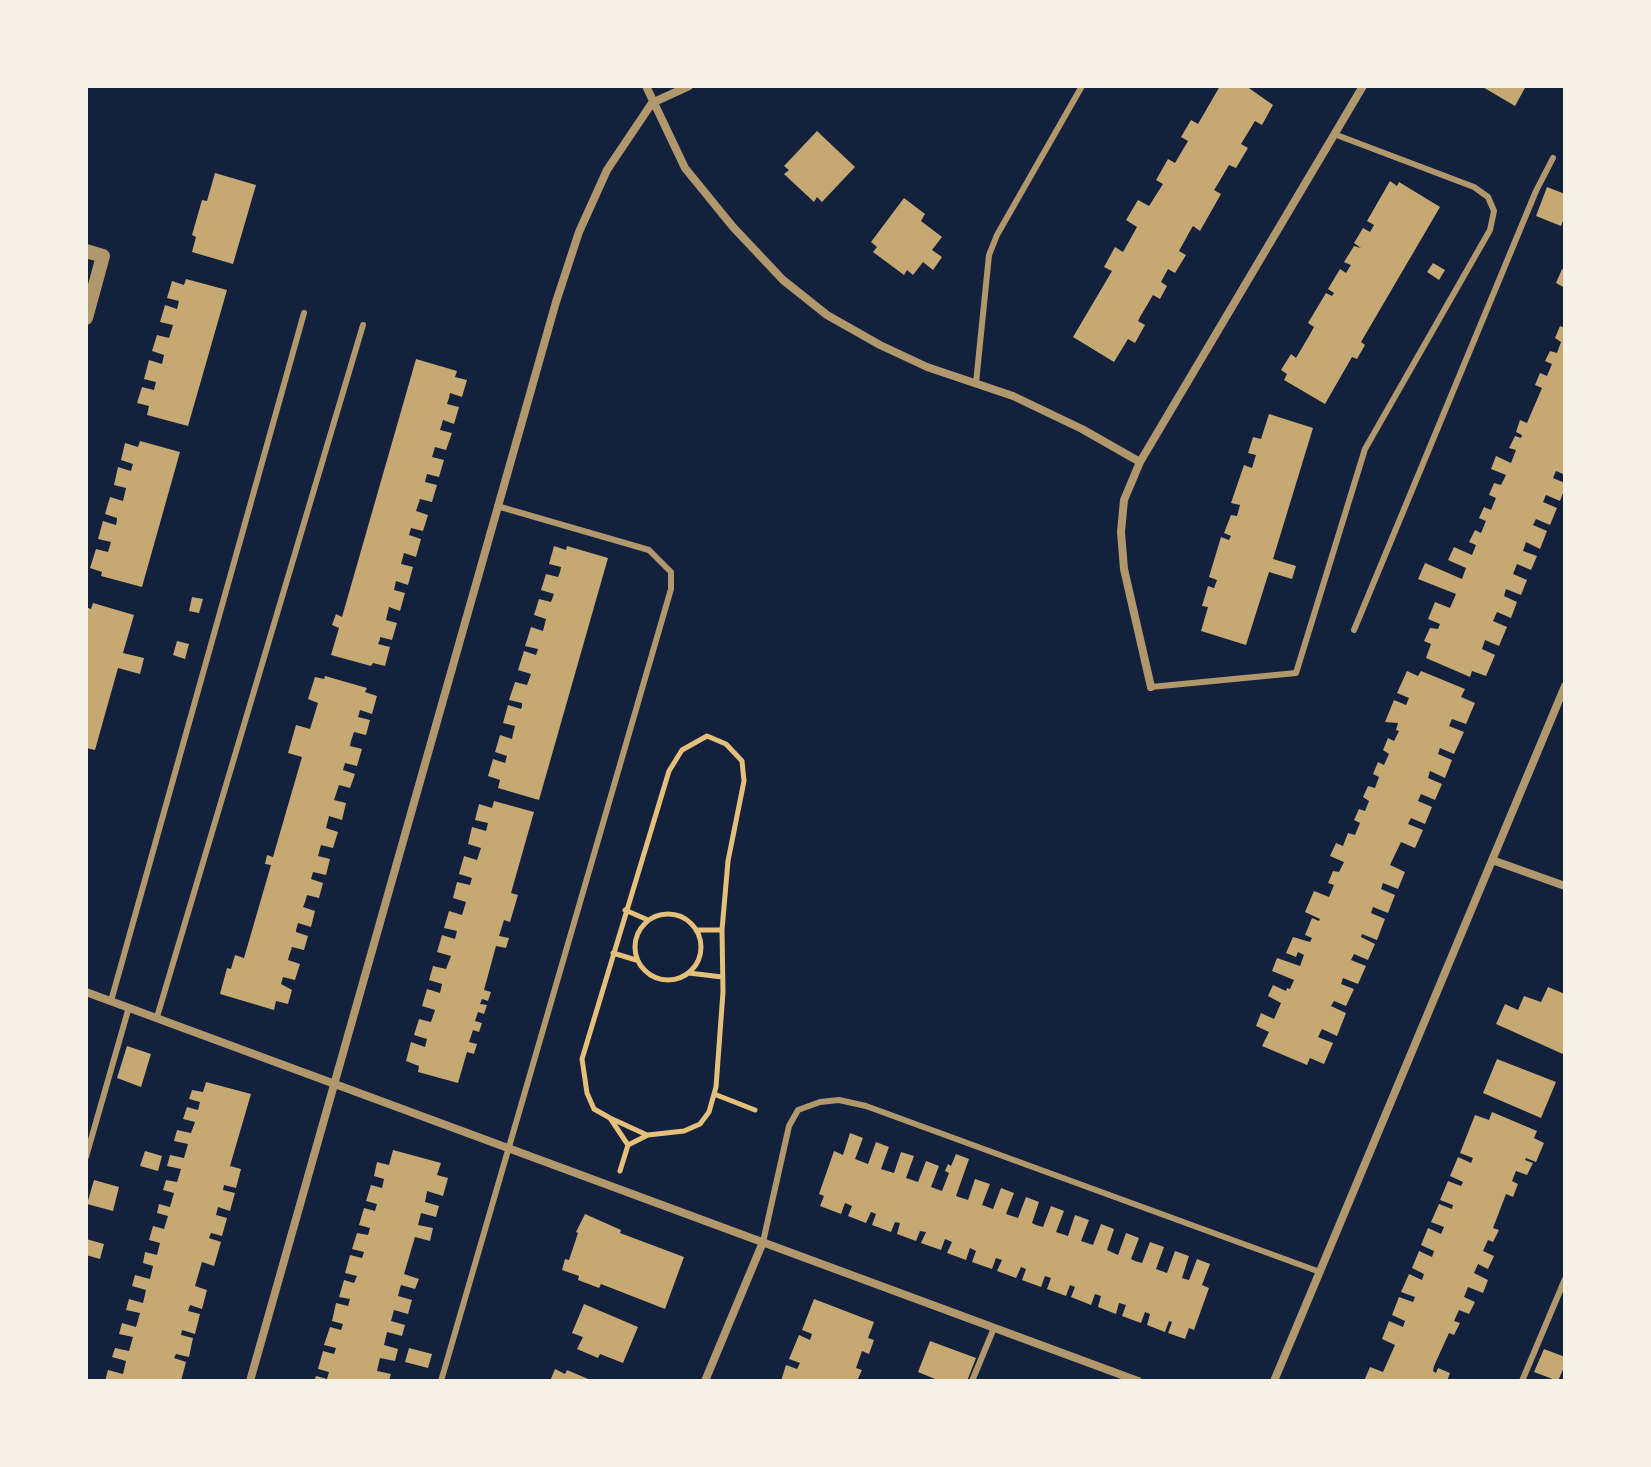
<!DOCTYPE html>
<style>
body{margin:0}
#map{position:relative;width:1651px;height:1467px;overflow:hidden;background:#14213d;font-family:Raleway,sans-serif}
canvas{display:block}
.frame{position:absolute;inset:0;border:88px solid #f6f1e7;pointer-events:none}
</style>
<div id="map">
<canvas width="1651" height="1467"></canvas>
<div class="frame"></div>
</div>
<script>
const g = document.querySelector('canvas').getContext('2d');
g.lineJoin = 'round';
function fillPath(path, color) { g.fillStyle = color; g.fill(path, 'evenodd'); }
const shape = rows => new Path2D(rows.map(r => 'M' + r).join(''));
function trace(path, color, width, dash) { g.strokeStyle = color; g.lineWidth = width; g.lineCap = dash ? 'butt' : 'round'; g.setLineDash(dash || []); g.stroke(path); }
const building = shape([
 [1220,86,1246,86,1273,105,1262,125,1255,121,1241,144,1248,148,1236,168,1229,165,1216,187,1214,190,1221,194,1200,231,1193,226,1190,231,1179,251,1186,255,1175,273,1168,269,1161,282,1167,286,1160,299,1153,295,1140,317,1138,321,1145,325,1135,343,1128,339,1114,362,1073,337,1112,271,1104,267,1115,247,1123,252,1137,227,1126,220,1138,200,1149,206,1163,184,1156,180,1168,159,1175,163,1188,141,1181,137,1191,120,1198,124],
 [1481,86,1526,86,1515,106],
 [817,131,855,167,822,202,817,197,814,202,784,174,789,170,784,166],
 [215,173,256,185,233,264,192,252,196,237,192,235,202,200,207,201],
 [1390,181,1397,186,1399,182,1440,207,1361,342,1365,345,1357,359,1352,357,1325,404,1284,380,1287,374,1281,370,1291,354,1296,358,1309,336,1314,327,1308,323,1326,293,1332,296,1334,293,1328,289,1340,269,1346,273,1351,265,1344,262,1354,246,1361,248,1354,243,1363,228,1370,232,1374,225,1367,221],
 [1547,187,1565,194,1565,216,1561,226,1536,216],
 [904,198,925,214,921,221,942,237,932,250,942,257,933,270,923,262,913,275,907,270,904,275,873,252,877,247,871,242],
 [1433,263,1445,270,1439,280,1427,272],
 [1562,269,1565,271,1565,288,1556,283],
 [186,279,227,290,188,426,147,415,149,406,137,403,142,387,154,390,156,382,144,379,149,360,162,364,164,355,152,351,157,335,169,338,173,325,160,322,165,305,177,309,179,301,167,298,172,281,184,285],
 [1560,326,1565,328,1565,453,1563,456,1565,457,1565,475,1556,471,1553,478,1565,483,1565,488,1560,501,1546,495,1543,502,1557,508,1550,525,1536,519,1533,525,1547,531,1540,549,1526,542,1523,551,1537,556,1531,570,1517,564,1513,574,1527,580,1521,595,1506,589,1504,596,1517,602,1511,618,1497,612,1493,621,1507,627,1499,646,1485,640,1482,649,1495,655,1486,676,1472,671,1470,677,1426,658,1431,644,1424,641,1430,628,1438,629,1440,624,1428,619,1435,602,1450,608,1456,594,1418,579,1425,563,1462,579,1466,568,1448,560,1454,547,1472,555,1476,545,1469,542,1475,530,1481,533,1486,521,1479,518,1484,507,1491,510,1496,498,1489,495,1494,483,1501,485,1506,475,1491,469,1496,456,1511,463,1516,450,1509,448,1515,436,1521,438,1522,435,1516,432,1520,420,1527,423,1542,388,1535,385,1540,373,1547,376,1552,364,1545,361,1550,351,1557,353,1561,342,1555,338],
 [416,359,457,371,455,377,467,380,462,397,450,393,449,398,447,404,459,407,454,424,443,420,440,430,452,433,446,450,435,447,432,457,444,460,439,477,427,474,425,482,437,485,432,502,420,499,416,511,428,515,423,531,411,528,409,535,421,539,416,557,404,553,401,564,413,567,408,585,396,581,394,590,405,593,400,611,389,607,386,620,397,623,392,640,380,637,380,639,378,644,390,647,385,666,373,663,371,666,331,655,339,628,332,625,336,614,342,617],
 [1269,414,1313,428,1273,559,1296,566,1292,579,1269,572,1246,645,1201,631,1208,607,1202,606,1208,586,1214,588,1217,580,1209,577,1221,537,1229,540,1231,536,1224,533,1231,515,1237,516,1240,505,1231,503,1244,465,1252,468,1256,455,1248,453,1253,437,1261,439],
 [140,441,180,452,142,587,101,576,102,572,90,568,96,549,108,552,111,542,98,539,103,521,116,525,117,520,117,518,105,514,110,497,123,501,126,488,114,485,118,467,131,471,132,467,133,464,121,460,125,443,138,447],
 [554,546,566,550,567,546,608,558,539,800,498,788,500,780,488,776,493,759,505,763,507,756,495,752,500,735,512,739,513,734,515,726,503,723,508,705,521,709,522,706,522,703,509,700,515,682,527,685,531,674,518,670,524,651,536,655,538,649,525,646,531,627,543,631,546,619,534,615,539,599,551,602,554,594,541,590,546,574,558,577,560,572,561,567,549,564],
 [192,597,203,599,199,613,189,611],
 [93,603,134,615,123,653,144,658,140,674,118,668,95,750,86,748,86,607,91,609],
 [177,641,189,644,185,659,173,655],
 [1407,671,1418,676,1421,671,1465,689,1461,697,1475,703,1466,724,1452,719,1449,726,1464,732,1454,754,1440,748,1438,754,1452,760,1445,778,1430,771,1428,778,1442,784,1435,800,1421,794,1418,801,1432,807,1425,824,1411,818,1408,824,1423,830,1415,848,1401,842,1390,865,1405,872,1398,889,1383,883,1381,889,1395,895,1388,913,1373,907,1371,913,1385,919,1377,940,1362,934,1361,937,1375,944,1368,960,1354,954,1351,960,1366,966,1358,984,1343,978,1341,984,1354,989,1346,1006,1334,1001,1331,1006,1346,1013,1337,1036,1322,1029,1318,1037,1333,1043,1324,1064,1310,1058,1307,1065,1262,1046,1269,1032,1256,1026,1261,1013,1274,1019,1281,1003,1268,996,1273,985,1286,991,1287,988,1290,989,1294,980,1272,971,1277,958,1300,966,1304,955,1298,952,1296,957,1286,953,1293,937,1310,942,1312,938,1305,935,1312,918,1319,921,1320,919,1305,912,1314,891,1329,897,1334,885,1328,883,1333,871,1339,872,1344,862,1330,856,1336,843,1343,846,1348,833,1355,835,1360,823,1354,820,1359,809,1365,811,1369,801,1363,797,1368,786,1375,788,1379,777,1373,774,1378,762,1384,765,1389,754,1383,750,1388,738,1394,741,1399,731,1396,730,1398,723,1385,722,1394,700,1406,705,1409,698,1397,693],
 [325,676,367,688,365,692,377,696,372,714,360,710,359,714,358,717,370,720,366,735,354,732,351,741,350,746,362,749,357,766,345,763,343,770,355,774,350,788,339,785,334,800,346,803,342,820,329,816,326,828,338,832,333,848,321,845,318,856,330,859,326,875,313,872,311,879,323,883,319,898,307,895,305,902,303,907,315,911,311,927,298,923,296,930,296,932,308,936,304,950,292,947,289,956,288,960,300,964,295,980,283,977,281,984,292,990,288,1004,276,1001,274,1010,220,994,227,968,231,969,235,955,244,958,271,865,265,864,267,855,273,857,302,757,288,753,296,725,310,729,318,703,308,699,315,677,324,679],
 [494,801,534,812,511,893,518,895,510,922,504,920,499,936,509,938,506,948,496,946,484,990,491,992,488,1001,482,999,480,1004,487,1005,484,1014,478,1012,475,1021,482,1023,479,1032,473,1030,469,1042,477,1044,474,1054,467,1052,458,1083,418,1072,419,1066,406,1061,411,1042,425,1047,427,1039,414,1035,419,1019,431,1022,435,1010,422,1006,427,989,440,993,442,984,429,980,433,966,446,969,451,956,437,952,442,935,455,939,457,931,444,928,449,911,462,915,466,902,453,898,457,882,470,885,472,878,459,874,464,856,477,860,481,848,468,844,472,827,486,831,488,823,475,820,479,804,492,808],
 [1548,987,1565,994,1565,1055,1496,1024,1505,1004,1518,1010,1524,996,1541,1002],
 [127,1046,151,1054,141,1087,117,1078],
 [1497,1059,1556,1082,1541,1118,1483,1093],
 [206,1082,251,1094,230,1166,241,1169,236,1188,224,1185,223,1190,235,1193,230,1211,218,1207,216,1215,227,1218,222,1236,211,1233,209,1238,221,1242,214,1266,202,1262,195,1286,207,1290,202,1309,190,1305,188,1311,200,1314,195,1334,182,1330,181,1335,193,1338,189,1357,176,1354,174,1358,186,1362,181,1381,169,1379,168,1381,105,1381,108,1370,123,1374,126,1361,112,1357,115,1348,129,1351,133,1337,119,1334,122,1323,136,1327,140,1313,126,1310,129,1299,143,1303,146,1290,132,1286,135,1275,150,1279,153,1266,143,1263,145,1252,157,1255,160,1243,149,1240,153,1226,164,1229,168,1216,157,1213,159,1204,170,1207,174,1193,163,1190,166,1180,177,1182,181,1169,167,1166,170,1155,184,1158,188,1144,174,1141,177,1130,191,1133,195,1122,183,1119,187,1107,198,1110,200,1102,189,1099,192,1090,203,1092],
 [1492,1112,1537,1131,1534,1138,1544,1143,1536,1162,1526,1158,1525,1160,1533,1163,1527,1175,1516,1171,1512,1181,1518,1184,1513,1197,1506,1194,1493,1228,1499,1230,1493,1242,1488,1240,1483,1251,1494,1256,1488,1269,1478,1264,1474,1273,1488,1280,1483,1293,1468,1287,1464,1297,1475,1302,1469,1314,1459,1310,1454,1321,1460,1323,1454,1335,1449,1333,1434,1366,1433,1371,1436,1373,1438,1368,1450,1373,1447,1381,1364,1381,1370,1367,1383,1372,1395,1345,1382,1339,1389,1321,1403,1327,1405,1321,1392,1315,1399,1297,1413,1302,1415,1297,1401,1292,1409,1274,1422,1280,1424,1274,1412,1268,1419,1251,1432,1257,1434,1251,1421,1245,1428,1228,1441,1234,1444,1227,1431,1222,1439,1204,1452,1209,1453,1205,1440,1200,1448,1181,1461,1186,1463,1182,1450,1176,1458,1157,1471,1163,1473,1158,1460,1153,1475,1115,1489,1120],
 [850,1133,863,1138,855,1159,868,1164,876,1142,889,1147,881,1169,894,1173,901,1152,914,1156,906,1178,918,1182,926,1161,939,1166,931,1187,942,1191,949,1173,945,1171,948,1164,951,1166,956,1154,969,1159,956,1196,968,1200,975,1179,990,1184,982,1205,985,1206,993,1209,1001,1188,1014,1193,1006,1214,1018,1218,1026,1197,1039,1202,1032,1223,1036,1225,1043,1227,1051,1206,1064,1211,1056,1232,1068,1236,1075,1215,1089,1220,1081,1241,1093,1245,1101,1224,1114,1229,1107,1250,1118,1255,1126,1233,1139,1238,1131,1259,1135,1261,1142,1263,1150,1242,1164,1247,1156,1269,1167,1273,1175,1251,1189,1256,1182,1278,1185,1279,1189,1280,1197,1259,1210,1264,1202,1285,1209,1288,1194,1330,1189,1328,1185,1339,1168,1333,1172,1322,1169,1321,1165,1332,1147,1325,1150,1314,1145,1312,1141,1323,1122,1316,1126,1305,1119,1303,1116,1314,1098,1307,1101,1296,1095,1294,1091,1305,1071,1297,1075,1287,1070,1285,1066,1296,1047,1289,1051,1278,1045,1276,1041,1287,1022,1280,1026,1269,1021,1267,1016,1278,997,1271,1002,1260,996,1258,992,1269,972,1262,976,1251,970,1248,966,1260,947,1253,952,1242,945,1239,941,1250,921,1243,926,1232,920,1231,916,1241,897,1234,900,1223,895,1222,891,1232,872,1225,876,1214,871,1212,866,1223,848,1216,852,1206,845,1203,841,1214,820,1206,824,1196,819,1194,834,1151,843,1155],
 [393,1150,441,1163,437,1175,448,1178,443,1196,427,1191,426,1197,425,1202,439,1206,436,1217,421,1213,418,1225,433,1228,430,1241,415,1237,407,1264,404,1274,419,1279,415,1289,401,1285,400,1288,398,1296,412,1300,408,1314,394,1310,391,1321,405,1325,402,1336,387,1332,384,1345,398,1349,395,1361,380,1358,377,1371,391,1374,389,1381,314,1381,316,1376,327,1379,329,1372,318,1369,323,1351,334,1354,336,1348,324,1345,330,1327,341,1330,343,1324,332,1321,336,1303,348,1306,350,1299,339,1297,344,1280,354,1283,357,1276,345,1273,350,1255,362,1258,364,1252,352,1249,357,1233,368,1235,370,1228,359,1225,364,1208,375,1211,377,1204,366,1201,371,1185,382,1188,384,1179,374,1176,377,1162,389,1165],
 [145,1151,162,1156,158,1171,140,1166],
 [94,1180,119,1187,113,1211,87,1204],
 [585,1214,621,1230,620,1233,684,1257,665,1309,601,1284,599,1288,578,1280,579,1276,562,1270,565,1259,569,1260,578,1233,576,1232],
 [86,1239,104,1244,100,1259,86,1255],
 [814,1299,874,1322,868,1338,874,1340,869,1354,862,1351,856,1368,862,1370,857,1381,781,1381,786,1365,797,1369,800,1363,789,1359,799,1335,810,1340,812,1334,802,1330],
 [584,1304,638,1327,623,1363,600,1354,598,1358,577,1349,583,1337,572,1333],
 [930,1341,976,1358,967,1381,940,1381,918,1372],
 [409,1348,432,1354,428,1368,405,1362],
 [1544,1349,1565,1357,1565,1365,1558,1381,1534,1372],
 [555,1369,565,1374,567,1370,593,1381,550,1381]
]);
const path = shape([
 [625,910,648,920],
 '635 947a33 33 0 1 1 66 0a33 33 0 1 1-66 0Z',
 [696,930,722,930],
 [613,953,636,960],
 [689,973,722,977],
 [714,1094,755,1110],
 [610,1118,647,1135],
 [620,1171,628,1145,648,1135,684,1131,700,1124,709,1112,716,1087,723,992,722,930,728,861,744,781,742,761,726,744,707,736,682,750,669,771,582,1059,587,1093,594,1109,610,1118,628,1145]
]);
const service = shape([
 [976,383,989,255,997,235,1082,86],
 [1354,630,1536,191,1553,158],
 [1151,687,1296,673,1365,449,1490,230,1494,211,1488,197,1474,187,1334,134],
 [111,1001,304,313],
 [157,1017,363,325],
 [86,1157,129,1007],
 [763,1242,789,1126,798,1110,820,1102,839,1100,866,1106,1320,1272],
 [441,1381,671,589,671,572,649,550,497,506],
 [972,1381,994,1328],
 [1522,1381,1565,1279]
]);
const minor = shape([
 [646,86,685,168,733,227,783,280,827,315,880,345,927,367,1013,396,1082,429,1140,462],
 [1151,687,1124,569,1121,532,1124,500,1140,462,1363,86],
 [1492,860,1565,886],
 [86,992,1138,1381],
 [250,1381,556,302,579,232,607,170,652,103,689,86],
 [705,1381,763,1242],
 [1274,1381,1565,686]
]);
const tertiary = shape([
 [86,251,103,256,86,318]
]);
fillPath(building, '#c6a872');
trace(path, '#e5c07b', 5);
trace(service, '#b1986c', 6);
trace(minor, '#b1986c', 8);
trace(tertiary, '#b1986c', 14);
</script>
